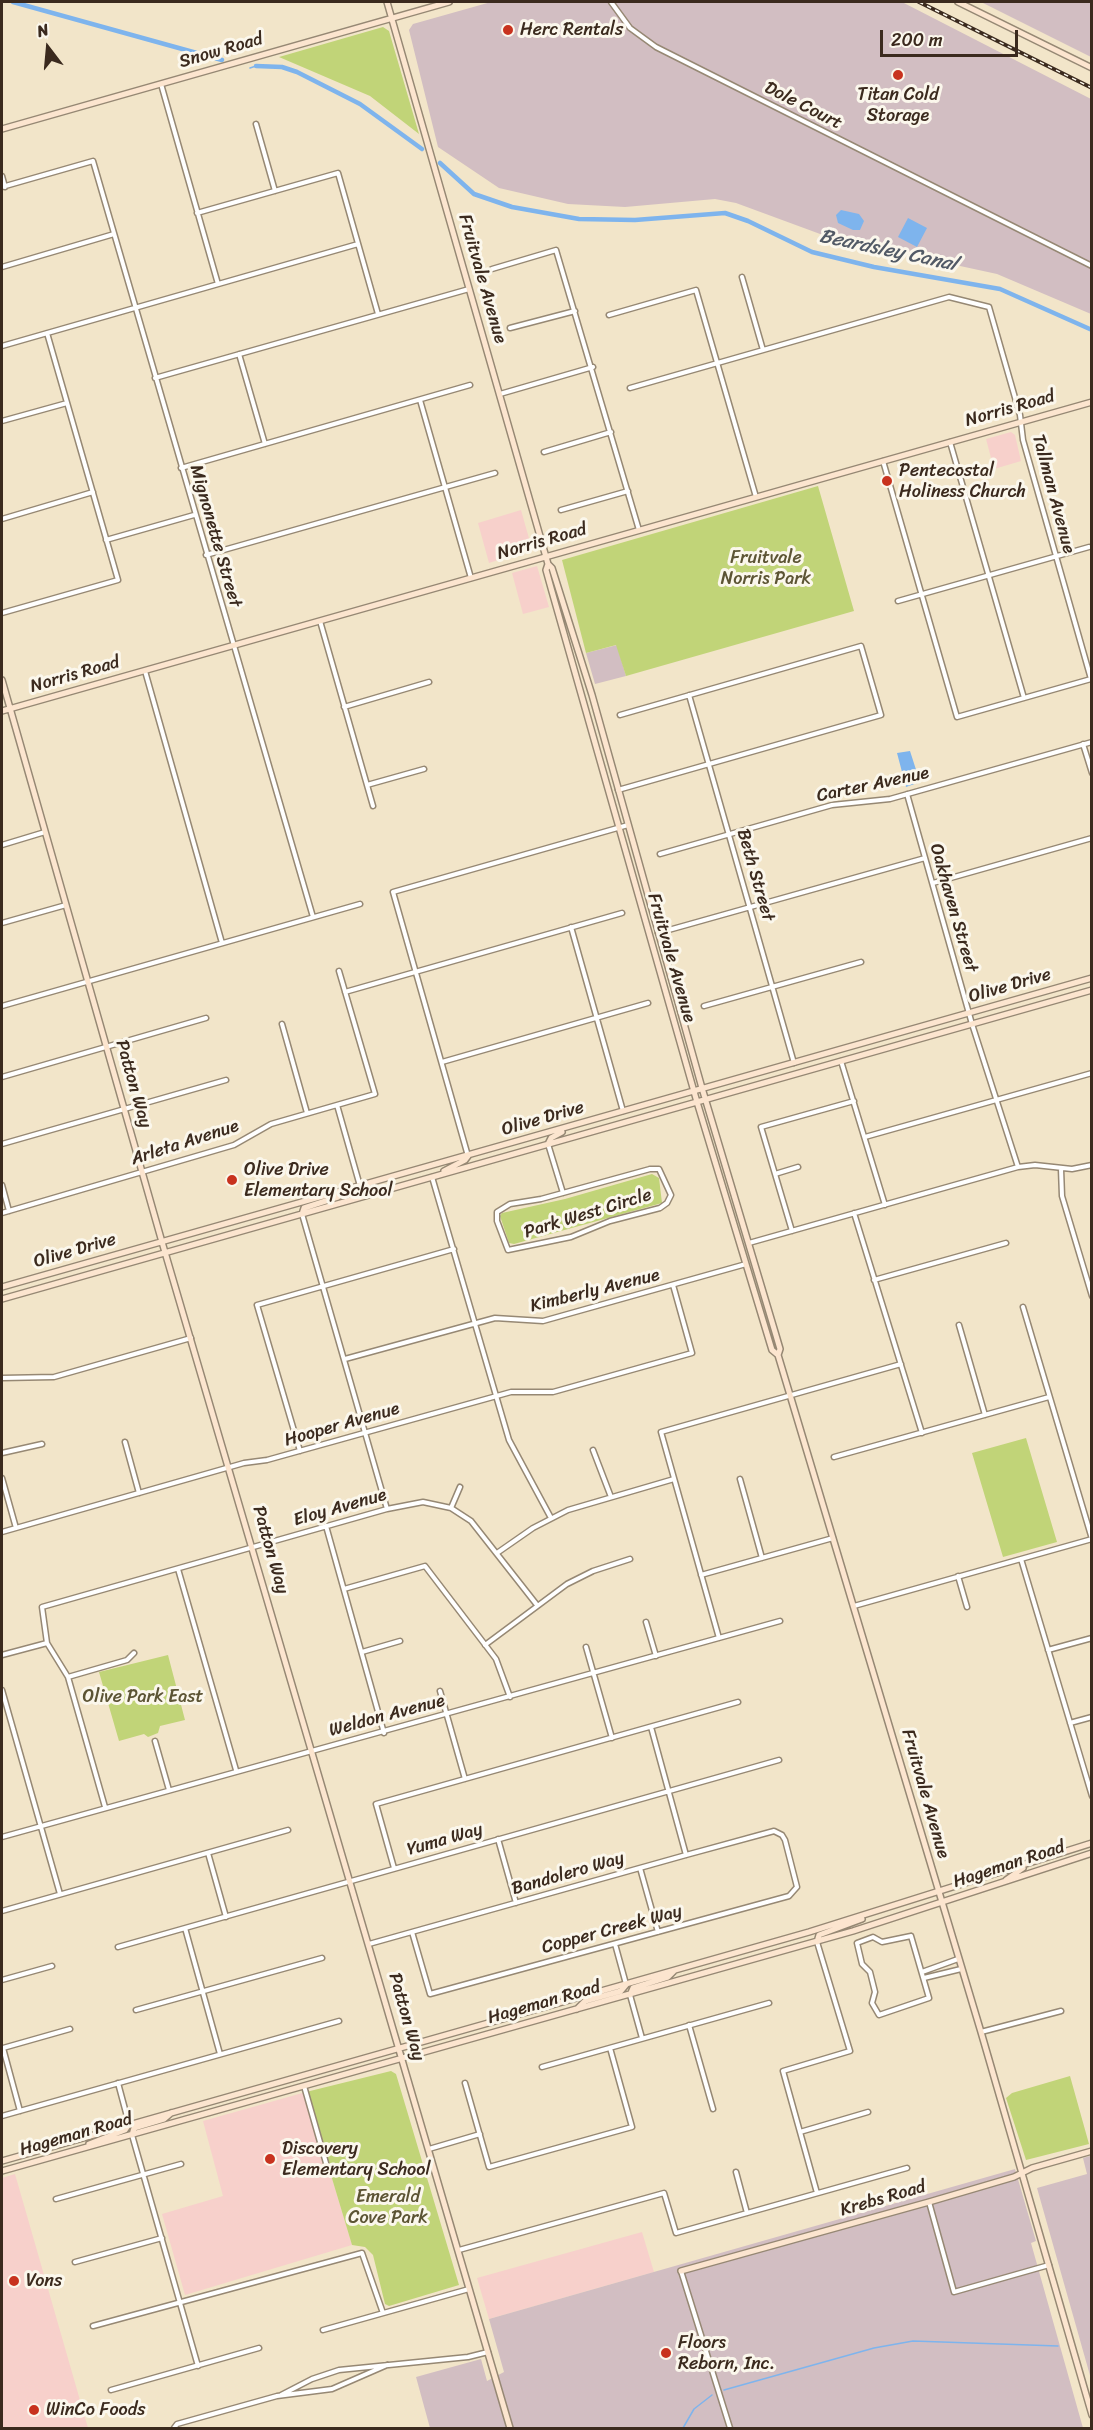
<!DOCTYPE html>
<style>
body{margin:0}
#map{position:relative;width:1093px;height:2430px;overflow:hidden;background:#f2e5c9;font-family:Sriracha,sans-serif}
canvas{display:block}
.frame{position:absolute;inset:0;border:3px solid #3b2a1e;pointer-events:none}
.north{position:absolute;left:18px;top:18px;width:60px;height:60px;-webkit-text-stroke:4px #fbf7ec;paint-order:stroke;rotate:344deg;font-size:16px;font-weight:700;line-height:24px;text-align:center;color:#3b2a1e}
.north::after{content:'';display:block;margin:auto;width:21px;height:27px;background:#3b2a1e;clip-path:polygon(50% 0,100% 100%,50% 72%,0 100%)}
.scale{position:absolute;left:880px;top:30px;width:138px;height:27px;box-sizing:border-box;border:3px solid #3b2a1e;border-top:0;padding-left:8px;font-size:18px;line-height:21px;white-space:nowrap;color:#3b2a1e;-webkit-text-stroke:4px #fbf7ec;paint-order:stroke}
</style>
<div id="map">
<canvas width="1093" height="2430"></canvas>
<div class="frame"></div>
<div class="north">N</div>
<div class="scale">200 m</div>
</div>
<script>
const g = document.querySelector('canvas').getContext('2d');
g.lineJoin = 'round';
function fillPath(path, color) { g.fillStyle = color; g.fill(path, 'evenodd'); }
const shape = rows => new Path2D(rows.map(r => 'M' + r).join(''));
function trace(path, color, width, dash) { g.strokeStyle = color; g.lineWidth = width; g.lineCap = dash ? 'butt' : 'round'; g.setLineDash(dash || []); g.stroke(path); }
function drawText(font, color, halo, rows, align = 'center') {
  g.font = font + ' Sriracha,sans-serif'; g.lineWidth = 6; g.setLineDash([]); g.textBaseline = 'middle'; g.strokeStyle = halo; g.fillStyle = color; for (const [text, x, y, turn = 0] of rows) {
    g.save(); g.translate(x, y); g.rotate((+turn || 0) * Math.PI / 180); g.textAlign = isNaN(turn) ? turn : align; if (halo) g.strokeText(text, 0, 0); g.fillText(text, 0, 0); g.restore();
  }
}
const built = shape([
 [1011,432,1015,435,1021,461,994,469,986,439],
 [521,510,532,549,489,563,478,523],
 [537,566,549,607,523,614,512,573],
 [306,2092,352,2245,185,2295,162,2214,223,2196,203,2121],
 [15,2174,88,2428,2,2428,2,2178],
 [642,2232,654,2272,489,2319,477,2278]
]);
const industrial = shape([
 [491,2,902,2,1091,99,1091,314,997,274,831,238,736,203,715,199,625,207,568,204,499,188,438,147,409,30,413,24],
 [981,2,1091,2,1091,57],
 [617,645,626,676,595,684,586,653],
 [1090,2156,1092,2162,1091,2379,1037,2188,1087,2174,1083,2158],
 [1015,2169,1036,2241,1031,2243,1083,2428,430,2428,416,2377,481,2359,487,2381,504,2372,489,2319]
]);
const green = shape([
 [383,27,389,31,419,134,370,96,279,57],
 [818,486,854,611,626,676,616,645,586,653,562,560],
 [652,1174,659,1178,662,1203,514,1244,509,1243,500,1216,502,1213,565,1199],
 [1026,1438,1057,1542,1003,1557,972,1453],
 [168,1655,185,1720,160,1726,158,1733,148,1737,144,1734,119,1741,99,1672],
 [391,2071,396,2074,459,2285,389,2306,385,2304,373,2255,365,2247,352,2245,306,2092],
 [1070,2076,1089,2144,1026,2160,1006,2098,1012,2093]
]);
const water = shape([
 [841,210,859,214,864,221,860,230,853,230,838,223,836,215],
 [908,218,927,228,917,247,898,237],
 [910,751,920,782,906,787,897,753]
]);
const stream = shape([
 [250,68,256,66],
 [724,2390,874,2348,913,2341,1058,2346],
 [683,2428,694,2409,712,2395]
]);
const canal = shape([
 [13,2,222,60],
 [256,66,282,67,297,72,360,104,422,149],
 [440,163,474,194,512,207,579,219,635,220,725,213,748,221,812,252,874,267,1000,289,1092,330]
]);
const street = shape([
 [611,2,630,28,656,47,1092,266],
 [161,84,218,284],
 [256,124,275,191],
 [2,176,5,187],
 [2,187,93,161,313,917],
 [197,213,338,173,378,314],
 [2,267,114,234],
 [492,269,556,250,639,530],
 [742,277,763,350],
 [609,315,696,290,756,497],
 [510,328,575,311],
 [2,346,358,244],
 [239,354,265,444],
 [155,378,469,289],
 [630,388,949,297,989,307,1020,415,1023,440,1091,679,957,717,883,461],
 [500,394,593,367],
 [420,400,471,578],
 [2,421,67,403],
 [950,442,1024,698],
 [544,452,611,432],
 [181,468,470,385],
 [561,510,628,491],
 [2,519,93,492],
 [106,540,194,515],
 [206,555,495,473],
 [898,601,1089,547],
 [2,613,118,580,47,333],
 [320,621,373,806],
 [145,671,222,943],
 [689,695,794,1063],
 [344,707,429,682],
 [1083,744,1092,773],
 [367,785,424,769],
 [618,790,881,715,861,646,620,715],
 [907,794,972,1024,1018,1167],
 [2,845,45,832],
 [660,854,832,805,890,799,1092,742],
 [933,883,1092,838],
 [2,923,66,905],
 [571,927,623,1111],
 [658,933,925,858],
 [345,992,622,913],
 [2,1006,360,904],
 [704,1006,861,962],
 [282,1024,307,1113],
 [841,1061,885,1205],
 [442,1062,648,1003],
 [2,1077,206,1018],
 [337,1105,360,1186],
 [865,1137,1092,1073],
 [2,1144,226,1080],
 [548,1144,563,1193],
 [468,1156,393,892,628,825],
 [650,1169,659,1169,671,1195,667,1203,660,1208,610,1221,571,1237,508,1250,497,1221,497,1212,510,1204,541,1199,650,1169],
 [1061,1169,1062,1196,1092,1296],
 [775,1174,798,1167],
 [432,1177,509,1440,551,1518],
 [2,1185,9,1211],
 [2,1213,234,1145,271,1124,375,1094,339,971],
 [854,1213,922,1433],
 [302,1214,387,1509],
 [792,1231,761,1127,854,1101],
 [749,1243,1018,1167,1035,1165,1072,1169,1092,1165],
 [874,1280,1006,1243],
 [1023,1307,1092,1539],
 [959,1325,985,1415],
 [345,1359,495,1318,543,1321,746,1264],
 [2,1378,54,1377,191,1338],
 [125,1442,139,1493],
 [593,1450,611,1497],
 [300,1451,257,1305,454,1249],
 [2,1453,42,1444],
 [834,1457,1049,1397],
 [2,1478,16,1528],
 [740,1479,762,1558],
 [451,1508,460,1487],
 [326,1526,384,1733],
 [2,1532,244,1463,267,1460,511,1392,553,1392,692,1353,673,1285],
 [497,1553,533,1528,568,1510,674,1479],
 [1021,1559,1092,1796],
 [178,1569,236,1770],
 [701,1575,833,1538],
 [958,1576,967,1607],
 [344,1589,425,1566,496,1659,510,1697],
 [854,1606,1092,1539],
 [646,1622,656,1656],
 [719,1638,661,1432,901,1364],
 [485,1645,567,1584,593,1571,630,1559],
 [586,1647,612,1738],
 [1048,1650,1092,1638],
 [362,1652,400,1641],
 [2,1655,47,1643],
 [68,1677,127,1660,134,1653],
 [2,1690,60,1894],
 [440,1691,465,1779],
 [1070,1723,1092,1717],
 [651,1727,686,1855],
 [155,1741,169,1790],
 [105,1807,68,1677,47,1643,42,1607,387,1509,423,1502,451,1508,471,1521,537,1605],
 [2,1837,780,1621],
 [498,1839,516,1903],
 [208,1853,226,1917],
 [394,1868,376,1804,738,1702],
 [640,1868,658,1932],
 [2,1911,288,1830],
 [185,1928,220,2054],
 [911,1936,929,1998,879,2015,872,2003,875,1992,870,1972,862,1964,857,1943,873,1937,882,1942,911,1936],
 [817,1942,850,2051,783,2071,817,2193],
 [369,1944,686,1855,774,1831,782,1835,785,1840,797,1887,789,1896,430,1994,412,1932],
 [615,1944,626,1984],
 [118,1947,779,1760],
 [922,1972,958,1959],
 [924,1978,961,1969],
 [2,1980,52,1966],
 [630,1995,642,2038],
 [136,2010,322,1958],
 [689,2025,713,2109],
 [981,2032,1061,2011],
 [542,2067,769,2003],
 [118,2083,129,2124],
 [465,2083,489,2167,632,2127,610,2048],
 [304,2086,326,2163],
 [20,2111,3,2048,70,2029],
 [2,2116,339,2021],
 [800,2132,868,2112],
 [132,2135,198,2366],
 [429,2149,480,2134],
 [736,2172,747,2213],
 [56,2199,181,2164],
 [929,2202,954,2292,1049,2265],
 [459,2250,664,2193,676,2233,907,2168],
 [75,2262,162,2238],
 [681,2271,730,2428],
 [93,2326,362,2253,383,2313],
 [323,2330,469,2289],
 [111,2390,259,2348],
 [281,2395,312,2379,339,2370,468,2357,488,2352],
 [174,2428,177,2424,277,2396,332,2389,387,2365]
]);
const secondary = shape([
 [387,2,548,564,552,568,592,695,702,1088,775,1332,780,1349,778,1355,981,2032,1092,2415],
 [958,2,1092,68],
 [2,129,449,2],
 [548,564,546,570,551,588,697,1102,772,1350,778,1355],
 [2,680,162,1242,510,2428],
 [2,711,1092,402],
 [548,1144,551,1138,562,1132],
 [444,1171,465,1160,468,1156],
 [302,1214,304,1208,338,1197,343,1190],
 [2,1287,1092,978],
 [2,1299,1092,990],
 [1006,1880,1023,1868],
 [817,1942,819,1935,862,1919],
 [630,1995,633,1988,668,1977,674,1971],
 [577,2009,585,2001,621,1991,626,1985],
 [132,2135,134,2128,164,2119,171,2113],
 [89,2144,125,2130,129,2124],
 [2,2161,809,1932,1092,1843],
 [2,2171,853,1931,1092,1853],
 [681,2271,929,2202,1014,2177,1032,2168,1092,2151]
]);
const rail = shape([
 [919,2,1092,88]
]);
const markers = [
 [508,30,6,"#c8321e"],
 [898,75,6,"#c8321e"],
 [887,481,6,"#c8321e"],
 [232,1180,6,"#c8321e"],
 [270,2159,6,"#c8321e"],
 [14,2281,6,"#c8321e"],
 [666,2353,6,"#c8321e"],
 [34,2410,6,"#c8321e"]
];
const poiNames = [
 ["Herc Rentals",520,30],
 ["Titan Cold",898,95,"center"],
 ["Storage",898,116,"center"],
 ["Pentecostal",899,471],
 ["Holiness Church",899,492],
 ["Olive Drive",244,1170],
 ["Elementary School",244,1191],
 ["Discovery",282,2149],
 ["Elementary School",282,2170],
 ["Vons",26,2281],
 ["Floors",678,2343],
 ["Reborn, Inc.",678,2364],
 ["WinCo Foods",46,2410]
];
const streetNames = [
 ["Snow Road",221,51,-16],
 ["Dole Court",803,106,27],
 ["Fruitvale Avenue",482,279,74],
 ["Norris Road",1010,409,-16],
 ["Tallman Avenue",1053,494,75],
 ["Mignonette Street",215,536,74],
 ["Norris Road",542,542,-16],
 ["Norris Road",75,675,-16],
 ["Carter Avenue",873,785,-12],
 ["Beth Street",755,875,74],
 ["Oakhaven Street",953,908,74],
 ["Fruitvale Avenue",671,958,74],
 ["Olive Drive",1010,986,-16],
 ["Patton Way",133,1084,74],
 ["Olive Drive",543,1119,-16],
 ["Arleta Avenue",185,1143,-18],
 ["Park West Circle",588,1214,-17],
 ["Olive Drive",75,1251,-16],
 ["Kimberly Avenue",595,1291,-14],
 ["Hooper Avenue",342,1425,-16],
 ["Eloy Avenue",340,1508,-16],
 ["Patton Way",270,1550,74],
 ["Weldon Avenue",387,1716,-15],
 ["Fruitvale Avenue",925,1794,74],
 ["Yuma Way",445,1840,-16],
 ["Hageman Road",1009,1865,-18],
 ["Bandolero Way",568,1874,-16],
 ["Copper Creek Way",612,1930,-15],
 ["Hageman Road",544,2003,-16],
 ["Patton Way",406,2017,74],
 ["Hageman Road",76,2135,-16],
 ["Krebs Road",883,2199,-16]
];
const parkNames = [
 ["Fruitvale",766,558],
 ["Norris Park",766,579],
 ["Olive Park East",143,1697],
 ["Emerald",388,2197],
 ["Cove Park",388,2218]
];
const waterNames = [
 ["Beardsley Canal",888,251,12]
];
fillPath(built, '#f7d0cb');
fillPath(industrial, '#d2bec2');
fillPath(green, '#c1d478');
fillPath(water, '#7eb4ed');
trace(stream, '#7eb4ed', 1.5);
trace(canal, '#7eb4ed', 4.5);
trace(street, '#968874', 7);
trace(secondary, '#968874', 8);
trace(street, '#fff', 4);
trace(secondary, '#fce5cf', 5);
trace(rail, '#3b2a1e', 4);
trace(rail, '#fbf7ec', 1.5, [4.5]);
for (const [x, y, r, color] of markers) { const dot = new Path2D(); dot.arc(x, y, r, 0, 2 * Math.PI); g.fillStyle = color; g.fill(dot); trace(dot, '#fbf7ec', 2); }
drawText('18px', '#3b2a1e', '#fbf7ec', poiNames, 'left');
drawText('18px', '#3b2a1e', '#fbf7ec', streetNames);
drawText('18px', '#5c5434', '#fbf7ec', parkNames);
drawText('italic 20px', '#525a66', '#fbf7ec', waterNames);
</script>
